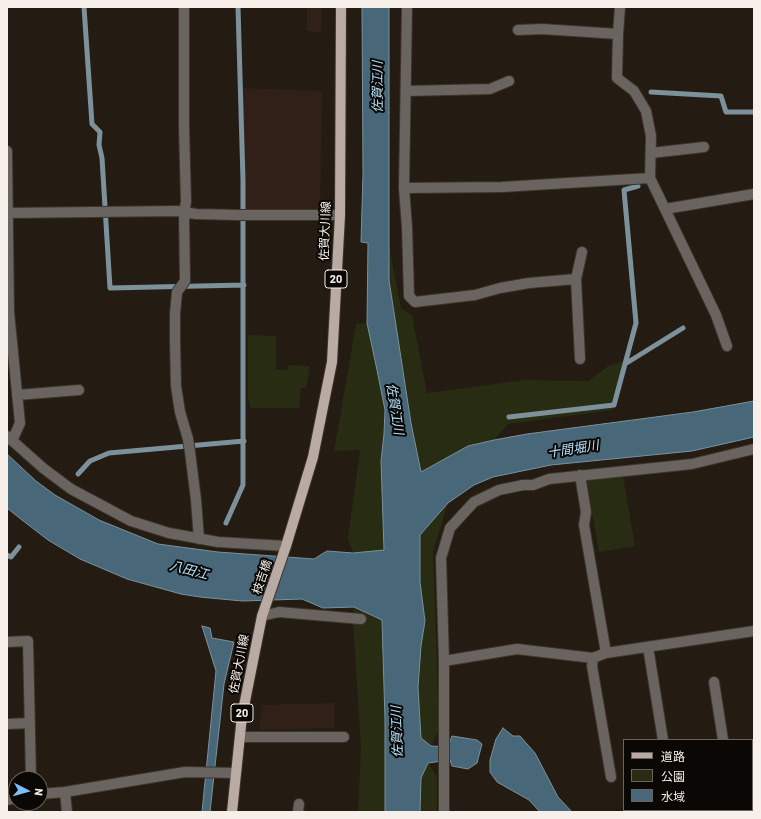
<!DOCTYPE html>
<meta charset="utf-8">
<style>
body{margin:0}
#map{position:relative;width:761px;height:819px;overflow:hidden;background:#241b12;font-family:Barlow,"Noto Sans JP",sans-serif}
canvas{display:block}
.frame{position:absolute;inset:0;border:8px solid #f7f0ea;pointer-events:none}
.legend{position:absolute;left:623px;top:739px;width:130px;height:72px;box-sizing:border-box;background:#0a0704;border:1px solid #696460;margin:0;padding:5px 7px;list-style:none;font-size:12px;color:#f7f0ea}
.legend li{display:flex;align-items:center;gap:8px;height:20px}
.legend b{width:20px;border:1px solid #696460}
.north{position:absolute;left:8px;top:771px;width:40px;height:40px;box-sizing:border-box;background:#0a0704;border:1px solid #696460;border-radius:50%;rotate:96deg;font-size:11px;font-weight:700;line-height:16px;text-align:center;color:#f7f0ea}
.north::after{content:'';display:block;margin:auto;width:14px;height:18px;background:#7ebef9;clip-path:polygon(50% 0,100% 100%,50% 72%,0 100%)}
</style>
<div id="map">
<canvas width="761" height="819"></canvas>
<div class="frame"></div>
<ul class="legend">
<li><b style="height:5px;background:#b9aba4"></b>道路</li>
<li><b style="height:11px;background:#272c12"></b>公園</li>
<li><b style="height:11px;background:#486879"></b>水域</li>
</ul>
<div class="north">N</div>
</div>
<script>
const g = document.querySelector('canvas').getContext('2d');
g.lineJoin = 'round';
function fillPath(path, color) { g.fillStyle = color; g.fill(path, 'evenodd'); }
const shape = rows => new Path2D(rows.map(r => 'M' + r).join(''));
function trace(path, color, width, dash) { g.strokeStyle = color; g.lineWidth = width; g.lineCap = dash ? 'butt' : 'round'; g.setLineDash(dash || []); g.stroke(path); }
function drawText(font, color, halo, rows, align = 'center') {
  g.font = font + ' Barlow,"Noto Sans JP",sans-serif'; g.lineWidth = 4; g.setLineDash([]); g.textBaseline = 'middle'; g.strokeStyle = halo; g.fillStyle = color; for (const [text, x, y, turn = 0] of rows) {
    g.save(); g.translate(x, y); g.rotate((+turn || 0) * Math.PI / 180); g.textAlign = isNaN(turn) ? turn : align; if (halo) g.strokeText(text, 0, 0); g.fillText(text, 0, 0); g.restore();
  }
}
const commercial = shape([
 [281,7,322,7,321,32,307,31,307,9],
 [241,88,322,91,320,211,245,211],
 [334,703,334,728,259,730,262,705]
]);
const green = shape([
 [389,245,401,308,412,315,427,393,525,380,588,381,608,366,624,361,613,410,508,424,494,440,468,446,421,472,411,423,389,280],
 [367,323,377,370,385,410,384,434,381,461,384,550,353,553,348,538,360,450,334,451,356,324],
 [248,335,276,336,276,370,288,370,288,365,310,366,306,388,301,388,299,408,251,408,248,397],
 [623,476,635,546,599,552,586,480],
 [448,503,433,552,439,730,431,746,421,738,418,687,421,646,425,621,420,582,420,535],
 [354,607,382,620,385,720,385,812,358,812,361,747,353,622],
 [428,763,437,776,437,812,420,812,421,778]
]);
const water = shape([
 [362,7,389,7,389,280,411,423,421,472,468,446,494,440,527,434,693,412,754,401,754,437,692,451,551,465,493,477,474,485,448,503,420,535,420,582,425,621,421,646,418,687,421,738,431,746,448,747,452,736,477,740,482,744,477,763,468,769,452,766,450,760,428,763,421,778,420,812,385,812,385,720,382,620,354,607,323,608,302,599,242,601,200,597,181,594,127,579,80,559,48,540,22,520,7,508,7,454,36,481,55,495,99,520,158,544,218,552,314,559,327,551,353,553,384,550,381,461,384,434,385,410,377,370,367,323,368,243,361,242,363,174,362,7],
 [202,626,210,628,212,638,234,642,224,684,210,812,202,812,216,671,202,626],
 [503,728,513,736,520,736,535,753,558,797,572,812,540,812,529,800,497,782,490,772,490,760,496,739,503,728]
]);
const stream = shape([
 [84,7,92,124,100,132,99,145,102,158,110,288,244,285],
 [651,92,721,96,726,112,754,112],
 [625,364,683,328],
 [509,417,614,405,636,323,624,190,638,186],
 [78,474,90,461,109,453,244,441],
 [226,523,243,485,243,180,238,7],
 [7,555,11,557,19,547]
]);
const street = shape([
 [184,7,184,127,186,202,184,212,185,281,177,292,175,314,175,343,176,386,180,412,188,439,190,452,196,500,199,539],
 [407,7,404,188,407,227,409,296,415,302,475,295,500,288,529,283,576,279],
 [620,7,618,34,617,78,634,91,646,111,651,136,650,178,716,315,727,346],
 [518,30,542,29,618,34],
 [406,91,490,89,509,81],
 [7,151,9,312,20,423,12,441],
 [651,153,704,147],
 [404,188,502,187,650,178],
 [665,209,754,194],
 [7,213,177,211,196,214,238,215,340,215],
 [580,359,576,279,582,252],
 [17,395,79,390],
 [7,436,43,468,71,489,131,521,169,533,218,542,286,546],
 [580,475,586,512,584,525,606,653],
 [262,616,279,612,361,619],
 [7,642,28,641,31,779],
 [648,647,663,740],
 [593,658,592,666,611,777],
 [444,661,517,649,593,658,606,653,754,631],
 [714,682,723,740],
 [7,724,30,723],
 [240,737,344,737],
 [65,792,67,812],
 [40,794,65,792,185,772,236,773],
 [7,800,16,798],
 [732,810,732,812],
 [298,812,299,804],
 [444,812,444,661,441,558,450,528,474,502,499,490,523,485,533,485,549,479,692,464,754,449],
 [691,812,702,810]
]);
const primary = shape([
 [232,812,242,716,262,616,286,546,313,457,332,362,340,215,341,7]
]);
const shields = [
 [336,279,22],
 [242,713,22]
];
const shieldNames = [
 ["20",336,279],
 ["20",242,713]
];
const streetNames = [
 ["佐賀大川線",325,231,-88],
 ["枝吉橋",262,577,-71],
 ["佐賀大川線",239,664,-79]
];
const waterNames = [
 ["佐賀江川",378,87,-90],
 ["佐賀江川",395,409,81],
 ["十間堀川",573,449,-9],
 ["八田江",189,570,15],
 ["佐賀江川",397,732,-92]
];
fillPath(commercial, '#312018');
fillPath(green, '#272c12');
fillPath(water, '#486879');
trace(water, '#7c919b', 1);
trace(stream, '#7c919b', 5);
trace(street, '#3d352c', 12);
trace(primary, '#3d352c', 12);
trace(street, '#6a6460', 10);
trace(primary, '#b9aba4', 10);
for (const [x, y, w] of shields) { const box = new Path2D(); box.roundRect(x - w / 2, y - 9, w, 18, 3); g.fillStyle = '#0a0704'; g.fill(box); trace(box, '#f7f0ea', 1); }
drawText('bold 11px', '#f7f0ea', null, shieldNames);
drawText('12px', '#f7f0ea', '#0a0704', streetNames);
drawText('italic 13px', '#b3e2fc', '#0a0704', waterNames);
</script>
